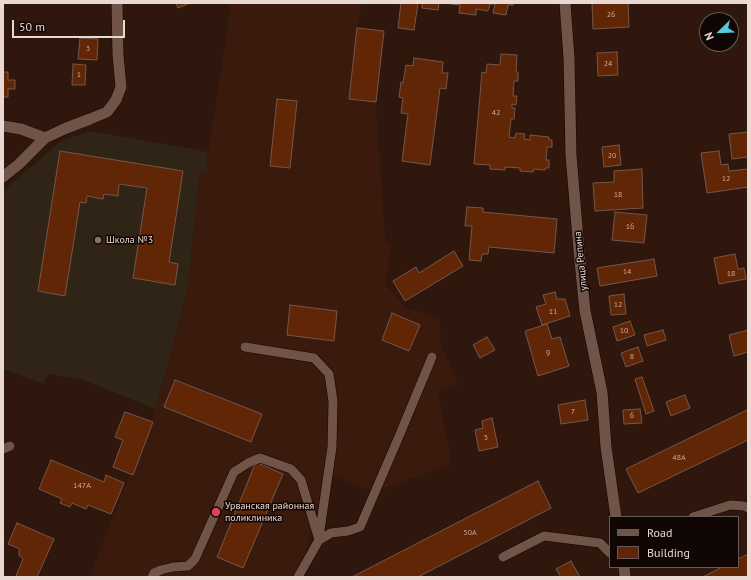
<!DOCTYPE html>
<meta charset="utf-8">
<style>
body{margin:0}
#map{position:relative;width:751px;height:580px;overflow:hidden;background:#2f170d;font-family:"PT Sans",sans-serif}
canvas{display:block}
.frame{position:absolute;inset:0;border:4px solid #ead9d2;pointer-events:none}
.legend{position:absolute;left:609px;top:516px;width:130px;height:52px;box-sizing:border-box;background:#100603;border:1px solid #675a56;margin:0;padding:5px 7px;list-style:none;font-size:12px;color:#ead9d2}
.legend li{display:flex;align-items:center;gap:8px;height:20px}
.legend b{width:20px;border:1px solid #675a56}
.north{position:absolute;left:699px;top:12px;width:40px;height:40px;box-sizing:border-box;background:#100603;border:1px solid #675a56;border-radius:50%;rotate:247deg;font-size:11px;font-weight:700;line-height:16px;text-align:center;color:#ead9d2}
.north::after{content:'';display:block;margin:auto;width:14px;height:18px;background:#55cae0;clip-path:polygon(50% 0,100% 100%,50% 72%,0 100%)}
.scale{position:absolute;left:12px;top:20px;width:113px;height:18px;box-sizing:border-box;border:2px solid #ead9d2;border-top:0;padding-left:5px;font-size:12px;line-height:14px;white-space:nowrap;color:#ead9d2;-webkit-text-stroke:3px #100603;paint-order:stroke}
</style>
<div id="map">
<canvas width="751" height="580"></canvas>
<div class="frame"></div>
<ul class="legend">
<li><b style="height:5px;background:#705448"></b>Road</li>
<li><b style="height:11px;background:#612606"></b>Building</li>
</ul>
<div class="north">N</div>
<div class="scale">50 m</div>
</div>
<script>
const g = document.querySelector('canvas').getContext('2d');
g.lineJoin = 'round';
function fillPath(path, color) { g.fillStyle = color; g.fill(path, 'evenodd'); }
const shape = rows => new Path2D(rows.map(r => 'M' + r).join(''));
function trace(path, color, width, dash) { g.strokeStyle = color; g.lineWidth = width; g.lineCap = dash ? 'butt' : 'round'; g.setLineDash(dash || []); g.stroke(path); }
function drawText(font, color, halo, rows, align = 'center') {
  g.font = font + ' "PT Sans",sans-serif'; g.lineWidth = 3; g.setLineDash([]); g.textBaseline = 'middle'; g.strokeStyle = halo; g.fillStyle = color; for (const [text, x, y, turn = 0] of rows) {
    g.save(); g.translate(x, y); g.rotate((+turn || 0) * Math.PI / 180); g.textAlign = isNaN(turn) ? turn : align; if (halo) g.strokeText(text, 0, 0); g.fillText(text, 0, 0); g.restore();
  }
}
const commercial = shape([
 [91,131,208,152,207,172,200,173,188,288,156,409,81,379,48,374,44,384,3,369,3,191,61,141]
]);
const built = shape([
 [230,3,362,3,357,28,384,31,376,102,385,238,390,247,386,285,406,308,439,319,441,343,458,384,438,393,452,464,375,492,326,473,299,577,89,577,156,409,188,288,200,173,207,172,208,152,227,34]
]);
const building = shape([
 [176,3,190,3,178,8,176,3],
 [401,3,418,3,414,30,398,28,401,3],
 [422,3,439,3,438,10,422,8,422,3],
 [443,3,513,3,513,5,508,5,506,15,493,13,495,4,490,4,488,11,476,9,476,15,459,13,460,5,443,3],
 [592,3,628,3,629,27,593,29,592,3],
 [357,28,384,31,376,102,349,99,357,28],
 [80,38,98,39,97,60,78,59,80,38],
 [617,52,618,75,598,76,597,53,617,52],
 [501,54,517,55,516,72,518,72,518,81,514,81,513,96,517,96,516,105,512,104,512,108,515,108,514,119,511,119,509,137,515,138,516,133,525,134,524,139,530,140,530,135,549,137,549,140,552,140,552,147,547,147,546,160,549,160,549,168,545,168,545,170,534,169,533,172,520,171,520,168,505,167,505,170,490,169,490,165,474,164,482,72,486,73,487,64,500,65,501,54],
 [414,58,443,62,442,73,448,73,446,89,440,88,430,165,402,161,408,114,401,113,403,98,399,97,401,82,403,83,406,65,413,66,414,58],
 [73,64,86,65,85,85,72,85,73,64],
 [3,72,8,72,8,80,15,80,15,89,8,89,8,97,3,97,3,72],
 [277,99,297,101,290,168,270,166,277,99],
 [748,132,748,157,732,159,729,134,748,132],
 [619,145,621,165,604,167,602,147,619,145],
 [60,151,183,171,169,262,178,264,175,285,133,278,147,188,119,184,118,196,104,194,103,199,87,196,86,203,80,202,65,296,38,291,60,151],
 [719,151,721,165,728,164,729,171,748,169,748,187,707,193,701,153,719,151],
 [642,169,643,208,595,211,593,183,614,182,614,171,642,169],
 [467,207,483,208,483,212,557,219,554,253,489,247,488,254,482,254,481,261,469,260,472,226,465,226,467,207],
 [615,212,647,215,644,243,612,240,615,212],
 [454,251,463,266,405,301,393,281,416,267,419,273,454,251],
 [735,254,738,269,744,268,746,279,719,284,714,258,735,254],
 [654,259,657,276,600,286,597,268,654,259],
 [555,292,557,299,565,299,570,316,542,325,536,307,546,304,543,295,555,292],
 [624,294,626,314,611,315,609,296,624,294],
 [290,305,337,311,334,341,287,335,290,305],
 [392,313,420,325,409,351,382,340,392,313],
 [630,321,635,335,617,341,613,327,630,321],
 [547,324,552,339,560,337,569,366,538,376,525,331,547,324],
 [663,330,666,340,647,346,644,335,663,330],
 [748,330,748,352,734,356,729,335,748,330],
 [487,337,495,350,480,358,473,345,487,337],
 [638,347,643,361,626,367,621,353,638,347],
 [642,377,654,411,646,414,635,379,642,377],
 [175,380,262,414,251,442,164,407,175,380],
 [685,395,690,408,671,416,666,402,685,395],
 [585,400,588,420,561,424,558,405,585,400],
 [640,409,642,423,624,424,623,410,640,409],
 [747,410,748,413,748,440,638,493,626,469,747,410],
 [125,412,153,422,133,475,113,467,123,440,115,437,125,412],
 [492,418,498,447,479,451,475,430,483,428,482,421,492,418],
 [51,460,104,482,106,475,124,483,111,514,88,505,86,509,72,503,70,507,60,503,62,499,39,489,51,460],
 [256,462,283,474,243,568,217,557,256,462],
 [538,481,551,508,418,577,352,577,538,481],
 [17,523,54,539,37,577,18,577,16,576,23,559,19,555,19,551,20,549,8,544,17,523],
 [748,554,748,577,703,577,722,567,738,567,738,559,748,554],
 [571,561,580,577,561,577,556,569,571,561]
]);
const service = shape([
 [245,347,314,358,329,374,333,401,332,447,319,537],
 [3,449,10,446],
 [693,517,730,505,744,506,748,508],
 [503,557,544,536,600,543,610,553],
 [152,577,154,573,161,570,173,567,188,566,195,559,234,472,248,463,260,458,291,469,301,480,319,540],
 [298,577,319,540,331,533,348,531,360,527,400,434,432,357]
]);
const minor = shape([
 [565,3,569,58,571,155,579,251,585,311,602,392,606,447,616,517],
 [3,126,21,129,45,138],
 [3,177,19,164,45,138,64,129,90,119,107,112,116,100,121,87,118,55,117,3],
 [624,567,625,577]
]);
const markers = [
 [98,240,4,"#8d6e63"],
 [216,512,5,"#e0444e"]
];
const numberNames = [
 ["26",611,15],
 ["3",88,49],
 ["24",608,64],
 ["1",79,75],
 ["42",496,113],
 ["20",612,156],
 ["12",726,179],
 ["18",618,195],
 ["16",630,227],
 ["14",627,272],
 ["18",731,274],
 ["12",618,305],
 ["11",553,312],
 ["10",624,331],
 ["9",548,353],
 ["8",632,357],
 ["7",573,412],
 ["6",632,416],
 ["5",486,438],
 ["48А",679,458],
 ["147А",82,486],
 ["50А",470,533]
];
const poiNames = [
 ["Школа №3",106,240],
 ["Урванская районная",225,506],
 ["поликлиника",225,518]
];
const streetNames = [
 ["улица Репина",581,261,-96]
];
fillPath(commercial, '#2f2415');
fillPath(built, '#391a0d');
fillPath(building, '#612606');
trace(building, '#74574b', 1);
trace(service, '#160300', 10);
trace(minor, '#160300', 12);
trace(service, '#705448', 9);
trace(minor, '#705448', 11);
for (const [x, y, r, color] of markers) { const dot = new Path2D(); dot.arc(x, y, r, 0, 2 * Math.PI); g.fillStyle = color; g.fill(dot); trace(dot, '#100603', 1.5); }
drawText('8px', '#c8ac9f', null, numberNames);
drawText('10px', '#ead9d2', '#100603', poiNames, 'left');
drawText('10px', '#ead9d2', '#100603', streetNames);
</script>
